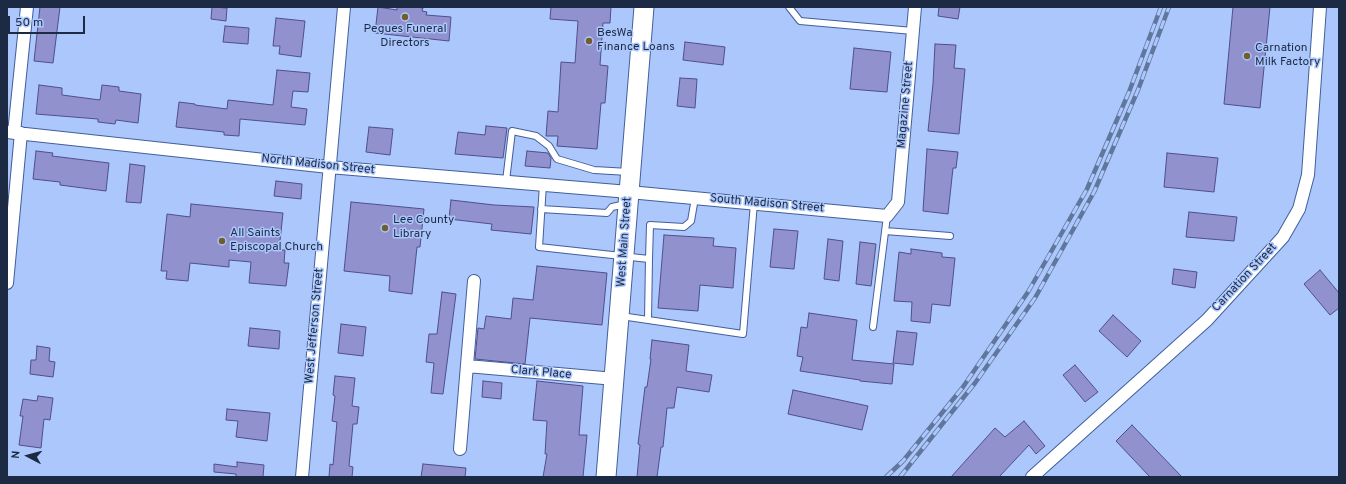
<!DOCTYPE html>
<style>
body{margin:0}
#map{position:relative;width:1346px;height:484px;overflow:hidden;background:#abc7fc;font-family:Overpass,sans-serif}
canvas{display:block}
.frame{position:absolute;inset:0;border:8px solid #1d2a43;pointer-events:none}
.north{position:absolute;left:8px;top:436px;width:40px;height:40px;-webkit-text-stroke:3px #abc7fc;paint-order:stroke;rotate:276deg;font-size:11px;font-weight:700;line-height:16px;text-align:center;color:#1d2a43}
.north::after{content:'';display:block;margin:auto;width:14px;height:18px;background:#1d2a43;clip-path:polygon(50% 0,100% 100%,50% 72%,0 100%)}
.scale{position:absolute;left:8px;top:16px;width:77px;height:18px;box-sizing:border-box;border:2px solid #1d2a43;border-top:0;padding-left:5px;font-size:12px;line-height:14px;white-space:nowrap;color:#1d2a43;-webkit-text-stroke:3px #abc7fc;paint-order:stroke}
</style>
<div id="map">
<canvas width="1346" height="484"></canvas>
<div class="frame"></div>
<div class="north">N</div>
<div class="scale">50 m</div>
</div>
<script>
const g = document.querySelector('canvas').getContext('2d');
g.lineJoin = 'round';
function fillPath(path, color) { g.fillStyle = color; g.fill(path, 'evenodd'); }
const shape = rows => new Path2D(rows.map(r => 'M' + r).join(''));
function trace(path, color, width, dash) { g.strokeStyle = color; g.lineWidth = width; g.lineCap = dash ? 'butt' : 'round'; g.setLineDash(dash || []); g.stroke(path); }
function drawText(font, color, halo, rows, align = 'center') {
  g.font = font + ' Overpass,sans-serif'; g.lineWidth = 3; g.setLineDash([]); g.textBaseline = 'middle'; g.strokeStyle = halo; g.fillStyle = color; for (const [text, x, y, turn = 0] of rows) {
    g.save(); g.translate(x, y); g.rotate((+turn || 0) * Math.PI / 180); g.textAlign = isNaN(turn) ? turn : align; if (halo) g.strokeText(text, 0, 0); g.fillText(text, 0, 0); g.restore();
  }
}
const building = shape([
 [40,7,60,7,53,63,34,61,40,7],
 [212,7,227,8,226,21,211,19,212,7],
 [378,7,397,10,397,7,416,7,423,8,422,11,427,12,426,15,451,17,449,41,375,33,378,7],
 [551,7,611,7,610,23,603,23,600,65,608,66,605,103,601,103,597,149,557,146,558,136,546,136,548,111,558,112,561,62,575,63,578,21,550,19,551,7],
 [939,7,960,7,958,19,938,16,939,7],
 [1233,7,1270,7,1260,108,1224,104,1233,7],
 [276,18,305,21,301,57,279,54,280,46,273,46,276,18],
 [225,26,249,28,248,44,223,42,225,26],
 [685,42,725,47,723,65,683,60,685,42],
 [935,44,956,45,954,68,965,69,959,134,928,131,933,84,935,44],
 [854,48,891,52,887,92,850,89,854,48],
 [277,70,310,73,308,92,293,91,291,107,307,109,305,125,240,119,239,136,224,135,224,132,176,127,179,102,195,104,195,105,227,109,228,100,273,105,277,70],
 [680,78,697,79,695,108,677,106,680,78],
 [39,85,62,88,62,95,100,100,102,85,119,87,119,91,141,94,138,123,116,120,115,124,98,122,98,119,36,114,39,85],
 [486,126,507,128,503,158,455,154,458,132,485,135,486,126],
 [369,127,393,129,390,155,366,152,369,127],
 [927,149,958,152,956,168,953,168,948,214,923,211,927,149],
 [36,151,53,153,52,156,109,163,106,191,60,185,60,182,33,179,36,151],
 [527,151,548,153,551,158,550,168,525,166,527,151],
 [1167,153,1218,158,1214,192,1164,187,1167,153],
 [130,164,145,166,141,203,126,202,130,164],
 [276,181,302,184,301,199,274,196,276,181],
 [451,200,494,205,534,207,531,234,491,230,492,224,449,219,451,200],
 [351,202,424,209,420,247,417,247,412,294,389,291,390,276,344,271,351,202],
 [191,204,283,213,279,250,285,250,284,263,289,263,286,286,249,283,251,262,229,260,229,267,190,263,188,281,166,279,167,271,161,271,167,214,190,217,191,204],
 [1189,212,1237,217,1234,241,1186,237,1189,212],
 [774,229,798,231,794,269,770,267,774,229],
 [664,235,714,238,713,246,736,248,733,288,700,285,698,311,658,308,664,235],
 [828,239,843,241,839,281,824,279,828,239],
 [860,242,876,244,871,286,856,284,860,242],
 [911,249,942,253,942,257,955,258,950,306,932,304,930,323,911,321,912,302,894,301,899,252,911,254,911,249],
 [537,266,607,273,602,325,530,318,525,364,475,359,478,328,484,329,486,316,511,319,513,298,533,300,537,266],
 [1174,269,1197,272,1195,288,1172,284,1174,269],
 [1320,270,1339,293,1339,308,1330,315,1304,284,1320,270],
 [442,292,456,294,443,394,431,393,434,363,426,362,429,334,437,334,442,292],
 [809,313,857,320,852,360,894,364,892,384,860,381,860,380,800,371,803,357,797,356,801,327,807,328,809,313],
 [1113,315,1141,341,1127,357,1099,331,1113,315],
 [341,324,366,327,363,356,338,353,341,324],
 [250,328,280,331,279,349,248,346,250,328],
 [897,331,917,333,913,365,893,363,897,331],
 [652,340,689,345,686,371,712,375,709,392,677,387,674,408,667,408,663,447,661,447,657,477,637,477,640,445,638,444,641,420,645,387,647,387,651,359,650,359,652,340],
 [37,346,50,348,49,361,55,362,53,377,30,374,31,360,36,360,37,346],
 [1075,365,1098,392,1085,402,1063,375,1075,365],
 [335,376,355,378,352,406,359,407,357,424,353,424,349,466,353,467,352,477,329,477,330,464,333,465,337,422,332,421,335,396,333,395,335,376],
 [483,381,502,383,501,399,482,397,483,381],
 [537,381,583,386,579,435,587,435,583,477,543,477,547,454,545,454,547,421,533,420,537,381],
 [793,390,868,406,862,430,788,414,793,390],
 [38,396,53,398,50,420,44,419,41,448,19,445,23,416,20,416,23,399,37,401,38,396],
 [227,409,270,413,267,441,236,437,238,421,226,420,227,409],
 [1024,421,1045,446,1036,454,1029,445,999,477,951,477,995,428,1005,437,1024,421],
 [1132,425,1182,477,1150,477,1116,441,1132,425],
 [237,462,264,465,263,477,236,477,236,474,214,472,214,464,237,467,237,462],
 [423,464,466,468,465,477,421,477,423,464]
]);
const lane = shape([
 [789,7,800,21,913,31],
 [506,181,512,131,536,136,549,146,557,159,594,170,629,172],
 [543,184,539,247,649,259,648,320],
 [541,209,607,213,612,207,626,204],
 [885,231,950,236],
 [649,259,650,225,684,227,691,221,695,198],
 [621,316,743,334,754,203],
 [873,327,887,216]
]);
const street = shape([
 [7,132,329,167,629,192,887,216,898,202,915,7],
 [14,133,27,7],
 [7,283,21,133],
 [467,366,615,379],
 [460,449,474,281],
 [302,477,344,7],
 [1032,477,1207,320,1283,237,1299,209,1308,175,1320,7]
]);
const primary = shape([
 [606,477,644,7]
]);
const rail = shape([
 [886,477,903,461,963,387,1028,292,1087,189,1129,92,1161,7],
 [900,477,975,383,1035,298,1094,192,1138,90,1169,7]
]);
const markers = [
 [405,17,4,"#745d2d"],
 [589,41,4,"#745d2d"],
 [1247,56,4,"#745d2d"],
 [385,228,4,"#745d2d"],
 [222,241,4,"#745d2d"]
];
const poiNames = [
 ["Pegues Funeral",405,30,"center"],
 ["Directors",405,44,"center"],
 ["BesWa",597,34],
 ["Finance Loans",597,48],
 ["Carnation",1255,49],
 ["Milk Factory",1255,63],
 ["Lee County",393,221],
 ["Library",393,235],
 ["All Saints",230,234],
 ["Episcopal Church",230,248]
];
const streetNames = [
 ["Magazine Street",906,105,-85],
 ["North Madison Street",318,165,6],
 ["South Madison Street",767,204,5],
 ["West Main Street",625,242,-86],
 ["Carnation Street",1245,278,-47],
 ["West Jefferson Street",315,326,-85],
 ["Clark Place",541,373,5]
];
fillPath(building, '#9091cd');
trace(building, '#504e8d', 1);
trace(lane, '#425f9a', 8);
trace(street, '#425f9a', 14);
trace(primary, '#425f9a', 21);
trace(lane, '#fff', 6);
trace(street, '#fff', 12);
trace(primary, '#fff', 19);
trace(rail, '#61769c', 4.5);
trace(rail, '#abc7fc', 3, [9]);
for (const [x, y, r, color] of markers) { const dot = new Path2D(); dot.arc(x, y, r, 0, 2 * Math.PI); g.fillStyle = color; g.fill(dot); trace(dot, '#abc7fc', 1.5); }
drawText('12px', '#1d2a43', '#abc7fc', poiNames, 'left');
drawText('12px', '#1d2a43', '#abc7fc', streetNames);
</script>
